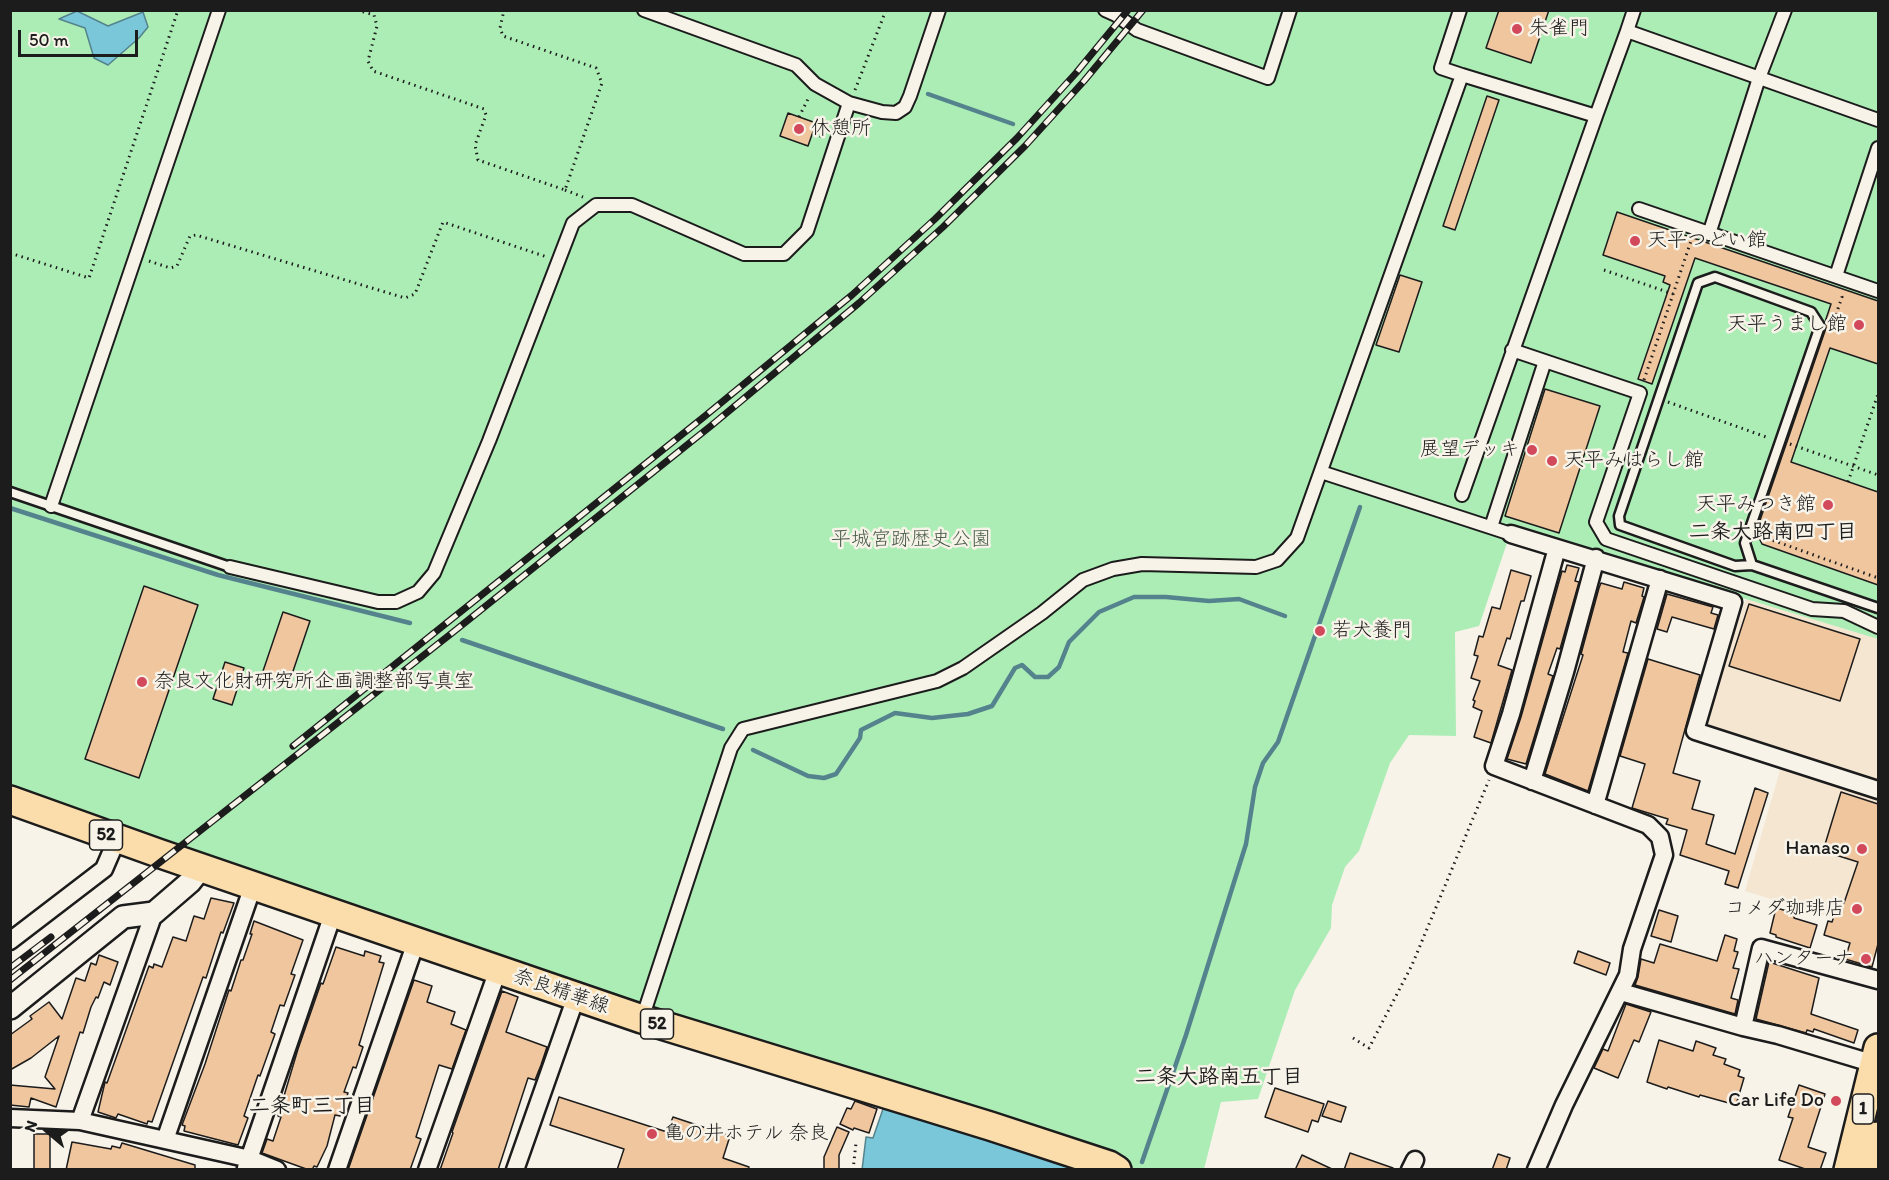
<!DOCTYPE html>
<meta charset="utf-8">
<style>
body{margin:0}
#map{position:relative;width:1889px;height:1180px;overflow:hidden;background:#f7f3e8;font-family:Itim,sans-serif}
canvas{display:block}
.frame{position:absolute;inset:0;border:12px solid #1c1c1c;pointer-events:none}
.north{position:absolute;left:18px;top:1102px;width:60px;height:60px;-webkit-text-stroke:4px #f7f3e8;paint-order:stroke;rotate:289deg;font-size:16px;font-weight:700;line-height:24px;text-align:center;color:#1c1c1c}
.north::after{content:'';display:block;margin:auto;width:21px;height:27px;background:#1c1c1c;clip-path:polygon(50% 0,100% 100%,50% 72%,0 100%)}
.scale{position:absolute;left:18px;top:30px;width:120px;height:27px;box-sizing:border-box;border:3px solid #1c1c1c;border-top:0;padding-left:8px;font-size:18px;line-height:21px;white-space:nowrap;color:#1c1c1c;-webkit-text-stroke:4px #f7f3e8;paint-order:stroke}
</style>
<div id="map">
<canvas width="1889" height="1180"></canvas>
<div class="frame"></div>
<div class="north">N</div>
<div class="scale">50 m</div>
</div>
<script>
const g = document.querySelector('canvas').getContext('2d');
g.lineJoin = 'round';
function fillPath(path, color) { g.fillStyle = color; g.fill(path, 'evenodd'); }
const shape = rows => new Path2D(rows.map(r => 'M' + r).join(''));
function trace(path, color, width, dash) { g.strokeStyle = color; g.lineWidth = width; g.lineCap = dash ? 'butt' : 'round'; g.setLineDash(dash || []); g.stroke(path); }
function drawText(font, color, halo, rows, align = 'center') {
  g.font = font + ' Itim,"Klee One",sans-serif'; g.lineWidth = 5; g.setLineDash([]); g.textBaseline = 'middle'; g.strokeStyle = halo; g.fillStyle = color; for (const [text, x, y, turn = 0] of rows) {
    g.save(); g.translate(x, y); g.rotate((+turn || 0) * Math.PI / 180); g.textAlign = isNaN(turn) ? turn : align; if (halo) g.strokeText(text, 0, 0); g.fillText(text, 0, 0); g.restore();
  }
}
const built = shape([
 [1746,599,1878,639,1878,785,1710,733,1704,723],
 [1781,767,1878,798,1878,932,1745,891]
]);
const green = shape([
 [11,11,1878,11,1878,639,1746,599,1731,598,1512,528,1479,626,1455,632,1456,736,1409,735,1390,763,1359,851,1345,867,1332,905,1331,928,1295,990,1258,1099,1221,1102,1204,1169,1128,1169,870,1080,11,794]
]);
const water = shape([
 [77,11,108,26,143,12,148,27,139,38,108,65,94,58,85,28,59,19,77,11],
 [884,1106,1074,1169,862,1170,866,1137,873,1138,884,1106]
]);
const stream = shape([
 [928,94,1013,124],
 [10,508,218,575,410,623],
 [462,640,723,729],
 [753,750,808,776,824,778,836,774,860,738,861,730,895,713,932,718,968,714,992,706,1015,668,1022,665,1035,677,1048,677,1059,667,1069,642,1099,612,1134,597,1166,597,1209,601,1239,599,1285,616],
 [1142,1162,1186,1035,1246,844,1255,787,1263,763,1278,742,1360,507]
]);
const building = shape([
 [1499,10,1549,10,1531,63,1486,48,1499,10],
 [1487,96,1499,100,1455,230,1443,226,1487,96],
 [788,113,816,123,808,146,780,136,788,113],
 [1617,212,1878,301,1878,364,1830,348,1791,462,1878,492,1878,585,1762,544,1756,532,1826,328,1825,322,1831,304,1695,258,1652,384,1638,379,1670,285,1663,282,1665,276,1603,255,1617,212],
 [1400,275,1422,282,1399,352,1376,345,1400,275],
 [1545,389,1600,406,1559,533,1505,516,1545,389],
 [1567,565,1579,568,1575,581,1579,582,1560,649,1557,648,1548,674,1553,676,1526,764,1507,759,1521,717,1562,571,1565,572,1567,565],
 [1511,570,1531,576,1524,601,1521,601,1510,639,1507,638,1498,665,1512,670,1491,743,1474,737,1482,711,1473,707,1475,701,1473,700,1480,681,1471,678,1478,656,1474,655,1479,636,1483,637,1492,607,1500,609,1511,570],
 [1624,582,1644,588,1642,596,1644,597,1636,623,1631,621,1623,652,1628,653,1588,791,1545,774,1583,655,1581,654,1599,588,1601,583,1622,589,1624,582],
 [144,586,198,605,139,778,85,759,144,586],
 [1667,594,1713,607,1711,613,1718,615,1714,629,1672,617,1667,632,1657,629,1667,594],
 [1749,604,1860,639,1840,701,1729,666,1749,604],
 [283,612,310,621,288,686,261,677,283,612],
 [1648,659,1700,675,1673,773,1700,781,1692,809,1714,815,1706,844,1735,854,1755,788,1768,793,1738,888,1725,884,1729,871,1680,855,1687,830,1666,824,1668,819,1632,808,1645,764,1620,756,1648,659],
 [225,662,244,668,232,705,213,699,225,662],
 [1841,792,1878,804,1878,944,1872,967,1845,959,1850,943,1824,935,1828,921,1832,922,1839,901,1844,903,1858,862,1823,851,1841,792],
 [211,898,234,903,223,933,221,932,206,978,203,977,152,1122,148,1121,147,1124,118,1114,116,1118,98,1112,105,1082,107,1083,149,966,153,968,154,964,162,967,173,937,186,941,194,916,204,919,211,898],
 [1776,908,1795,913,1794,918,1817,925,1810,948,1776,937,1776,935,1770,933,1776,908],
 [1659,910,1678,916,1671,942,1651,936,1659,910],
 [254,921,303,940,291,974,295,975,284,1006,280,1005,271,1032,275,1034,260,1076,258,1075,244,1116,248,1118,238,1145,184,1131,185,1126,182,1125,205,1064,229,990,231,991,241,960,243,960,252,934,250,934,254,921],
 [1725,935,1737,939,1734,951,1738,952,1733,968,1739,969,1731,998,1738,1000,1735,1014,1635,985,1638,977,1641,959,1654,963,1660,944,1717,961,1725,935],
 [336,947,364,956,365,951,381,956,379,962,384,963,359,1045,363,1047,356,1068,353,1067,344,1092,348,1093,340,1116,335,1115,327,1146,317,1167,314,1166,312,1170,309,1170,262,1153,267,1139,273,1141,281,1117,278,1116,298,1049,321,983,323,984,336,947],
 [1578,951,1610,963,1606,975,1574,963,1578,951],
 [99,955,118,962,110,985,104,982,98,998,96,997,91,1007,83,1033,80,1032,56,1107,31,1098,29,1107,10,1105,10,1085,55,1089,45,1077,59,1036,31,1058,10,1070,10,1035,32,1019,30,1016,49,1002,62,1019,76,978,85,981,91,963,96,965,99,955],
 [1769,962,1819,978,1811,1014,1858,1030,1854,1043,1814,1029,1813,1032,1807,1030,1806,1033,1756,1019,1769,962],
 [414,980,432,986,427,1002,455,1012,451,1024,466,1030,452,1069,439,1065,416,1137,421,1139,410,1170,348,1170,414,980],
 [502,991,518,997,506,1032,547,1047,541,1065,535,1080,528,1078,498,1170,440,1170,453,1133,452,1132,502,991],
 [1626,1004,1651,1012,1639,1042,1634,1040,1618,1078,1594,1068,1603,1049,1608,1051,1626,1004],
 [1659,1040,1693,1051,1696,1041,1716,1048,1713,1055,1726,1059,1724,1064,1740,1070,1738,1076,1744,1078,1736,1105,1700,1095,1699,1097,1668,1087,1667,1089,1647,1082,1659,1040],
 [1799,1085,1825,1094,1808,1147,1826,1153,1820,1170,1808,1170,1779,1160,1793,1118,1788,1117,1799,1085],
 [1275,1088,1324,1104,1318,1122,1312,1120,1308,1132,1265,1117,1275,1088],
 [559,1097,667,1132,673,1117,730,1136,723,1158,749,1167,748,1170,617,1170,624,1149,550,1125,559,1097],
 [855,1101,877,1109,869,1133,854,1128,853,1130,840,1124,847,1108,851,1109,855,1101],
 [1328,1101,1346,1107,1341,1122,1322,1116,1328,1101],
 [837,1127,849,1132,839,1155,839,1170,824,1170,824,1157,837,1127],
 [34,1134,50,1134,50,1170,34,1170,34,1134],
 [72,1142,111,1149,112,1146,120,1148,122,1143,195,1165,195,1170,66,1170,72,1142],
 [1350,1153,1393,1168,1392,1170,1344,1170,1350,1153],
 [1498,1154,1510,1158,1506,1170,1492,1170,1498,1154],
 [1302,1155,1334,1170,1295,1170,1302,1155]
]);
const path = shape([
 [357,10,374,15,377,26,368,61,373,71,484,109,486,115,475,145,478,160,565,190,602,83,596,68,503,36,500,28,504,10],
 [855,90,886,10],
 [799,117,809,97],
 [814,134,823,137],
 [565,190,583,197],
 [10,253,89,278,178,10],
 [149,261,170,268,177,266,190,236,196,235,405,298,415,294,443,222,547,257],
 [1604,270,1673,294],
 [1832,326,1842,297,1841,293],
 [1644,380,1691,241],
 [1668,402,1769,438],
 [1790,444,1878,475],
 [1848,482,1878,394],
 [1764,526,1769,539,1878,578],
 [1353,1038,1369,1048,1412,965,1489,780],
 [853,1170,856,1143]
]);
const service = shape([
 [10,492,230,567],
 [1752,565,1745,543,1820,326,1811,312,1715,277,1698,283,1619,516,1620,525,1735,566,1752,565,1878,608]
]);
const pedestrian = shape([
 [644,10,796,65,815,84,849,103,882,112,896,113,905,107,910,96,939,10],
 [1105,10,1116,15,1137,30,1268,78,1290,10],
 [1627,31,1634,10],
 [1462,75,1596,116,1627,31,1878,120],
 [1639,209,1878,291],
 [1709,234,1759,78,1785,10],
 [1836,276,1878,148],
 [1512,350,1640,393,1596,522,1606,539,1812,609,1844,611,1878,627],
 [1321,472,1511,534],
 [1462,495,1596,116],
 [51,506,219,10],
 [1491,527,1545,361],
 [230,567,378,602,396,602,418,592,434,573,489,441,573,223,596,205,632,205,744,254,784,254,807,231,849,103],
 [642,1019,731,748,743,729,937,681,963,668,1042,613,1083,580,1113,569,1142,564,1256,567,1277,560,1297,538,1462,75,1441,68,1460,10]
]);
const minor = shape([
 [1511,534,1733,602,1695,731,1878,790],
 [1532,781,1565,672,1596,558],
 [1595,805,1660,579],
 [10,941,104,869,117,839],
 [1621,992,1743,1027,1778,1035,1878,1065],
 [1743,1027,1761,948,1878,980],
 [10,1118,80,1121,250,1159,277,1170],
 [80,1121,154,913],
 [165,1140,253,886],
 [246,1168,333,914],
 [337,1170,416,942],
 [427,1170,498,970],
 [515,1170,576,997],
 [1410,1170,1415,1160],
 [1536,1170,1564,1105,1628,975,1632,949,1664,855,1660,837,1648,825,1494,766,1511,714,1557,548]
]);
const tertiary = shape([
 [10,1008,123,917,154,913,190,882,201,868]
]);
const primary = shape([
 [10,800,158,853,642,1019,990,1126,1109,1165,1117,1170],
 [1848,1170,1878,1048],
 [1870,1170,1878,1136]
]);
const rail = shape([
 [293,746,705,416,852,295,935,219,1017,138,1076,73,1128,10],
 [10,968,51,937],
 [10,980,452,633,712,425,859,303,943,227,1025,146,1084,81,1143,10]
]);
const markers = [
 [1517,29,6,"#d1495b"],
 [799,129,6,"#d1495b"],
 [1635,241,6,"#d1495b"],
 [1859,325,6,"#d1495b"],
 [1532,450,6,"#d1495b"],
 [1552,461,6,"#d1495b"],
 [1828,505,6,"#d1495b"],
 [1320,631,6,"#d1495b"],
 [142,682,6,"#d1495b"],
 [1862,849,6,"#d1495b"],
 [1857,909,6,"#d1495b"],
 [1866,959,6,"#d1495b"],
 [1836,1101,6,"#d1495b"],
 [652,1134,6,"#d1495b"]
];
const shields = [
 [106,835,33],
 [657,1024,33],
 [1863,1109,21]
];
const shieldNames = [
 ["52",106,835],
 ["52",657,1024],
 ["1",1863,1109]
];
const poiNames = [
 ["朱雀門",1529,29],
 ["休憩所",811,129],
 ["天平つどい館",1647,241],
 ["天平うまし館",1847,325,"right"],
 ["展望デッキ",1520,450,"right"],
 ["天平みはらし館",1564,461],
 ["天平みつき館",1816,505,"right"],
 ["若犬養門",1332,631],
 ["奈良文化財研究所企画調整部写真室",154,682],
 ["Hanaso",1850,849,"right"],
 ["コメダ珈琲店",1845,909,"right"],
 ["ハンターナ",1854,959,"right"],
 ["Car Life Do",1824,1101,"right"],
 ["亀の井ホテル 奈良",664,1134]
];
const parkNames = [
 ["平城宮跡歴史公園",911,540]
];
const streetNames = [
 ["奈良精華線",561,992,19]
];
const neighbourhoodNames = [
 ["二条大路南四丁目",1773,533],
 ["二条大路南五丁目",1219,1078],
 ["二条町三丁目",312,1107]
];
fillPath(built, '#f5e6d2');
fillPath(green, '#acedb6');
fillPath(water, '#7ac7d9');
trace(water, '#54838d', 1.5);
trace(stream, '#54838d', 4.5);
fillPath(building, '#f0c69f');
trace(building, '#1c1c1c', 1.5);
trace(service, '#1c1c1c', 13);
trace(pedestrian, '#1c1c1c', 16);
trace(minor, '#1c1c1c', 21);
trace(tertiary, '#1c1c1c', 26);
trace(primary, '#1c1c1c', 32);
trace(path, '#1c1c1c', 3, [1.5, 4.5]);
trace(service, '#f7f3e8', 8);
trace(pedestrian, '#f7f3e8', 12);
trace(minor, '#f7f3e8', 16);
trace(tertiary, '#f7f3e8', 21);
trace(primary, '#faddab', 27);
trace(rail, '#1c1c1c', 7);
trace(rail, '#f7f3e8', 4.5, [14]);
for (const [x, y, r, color] of markers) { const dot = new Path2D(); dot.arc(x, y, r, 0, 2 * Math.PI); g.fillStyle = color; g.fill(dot); trace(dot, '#f7f3e8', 2); }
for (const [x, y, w] of shields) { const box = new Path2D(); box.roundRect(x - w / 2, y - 15, w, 30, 4.5); g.fillStyle = '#f7f3e8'; g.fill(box); trace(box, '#1c1c1c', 1.5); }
drawText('bold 18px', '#1c1c1c', null, shieldNames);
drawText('20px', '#1c1c1c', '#f7f3e8', poiNames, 'left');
drawText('20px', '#475b4a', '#f7f3e8', parkNames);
drawText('20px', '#1c1c1c', '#f7f3e8', streetNames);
drawText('bold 21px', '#1c1c1c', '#f7f3e8', neighbourhoodNames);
</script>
